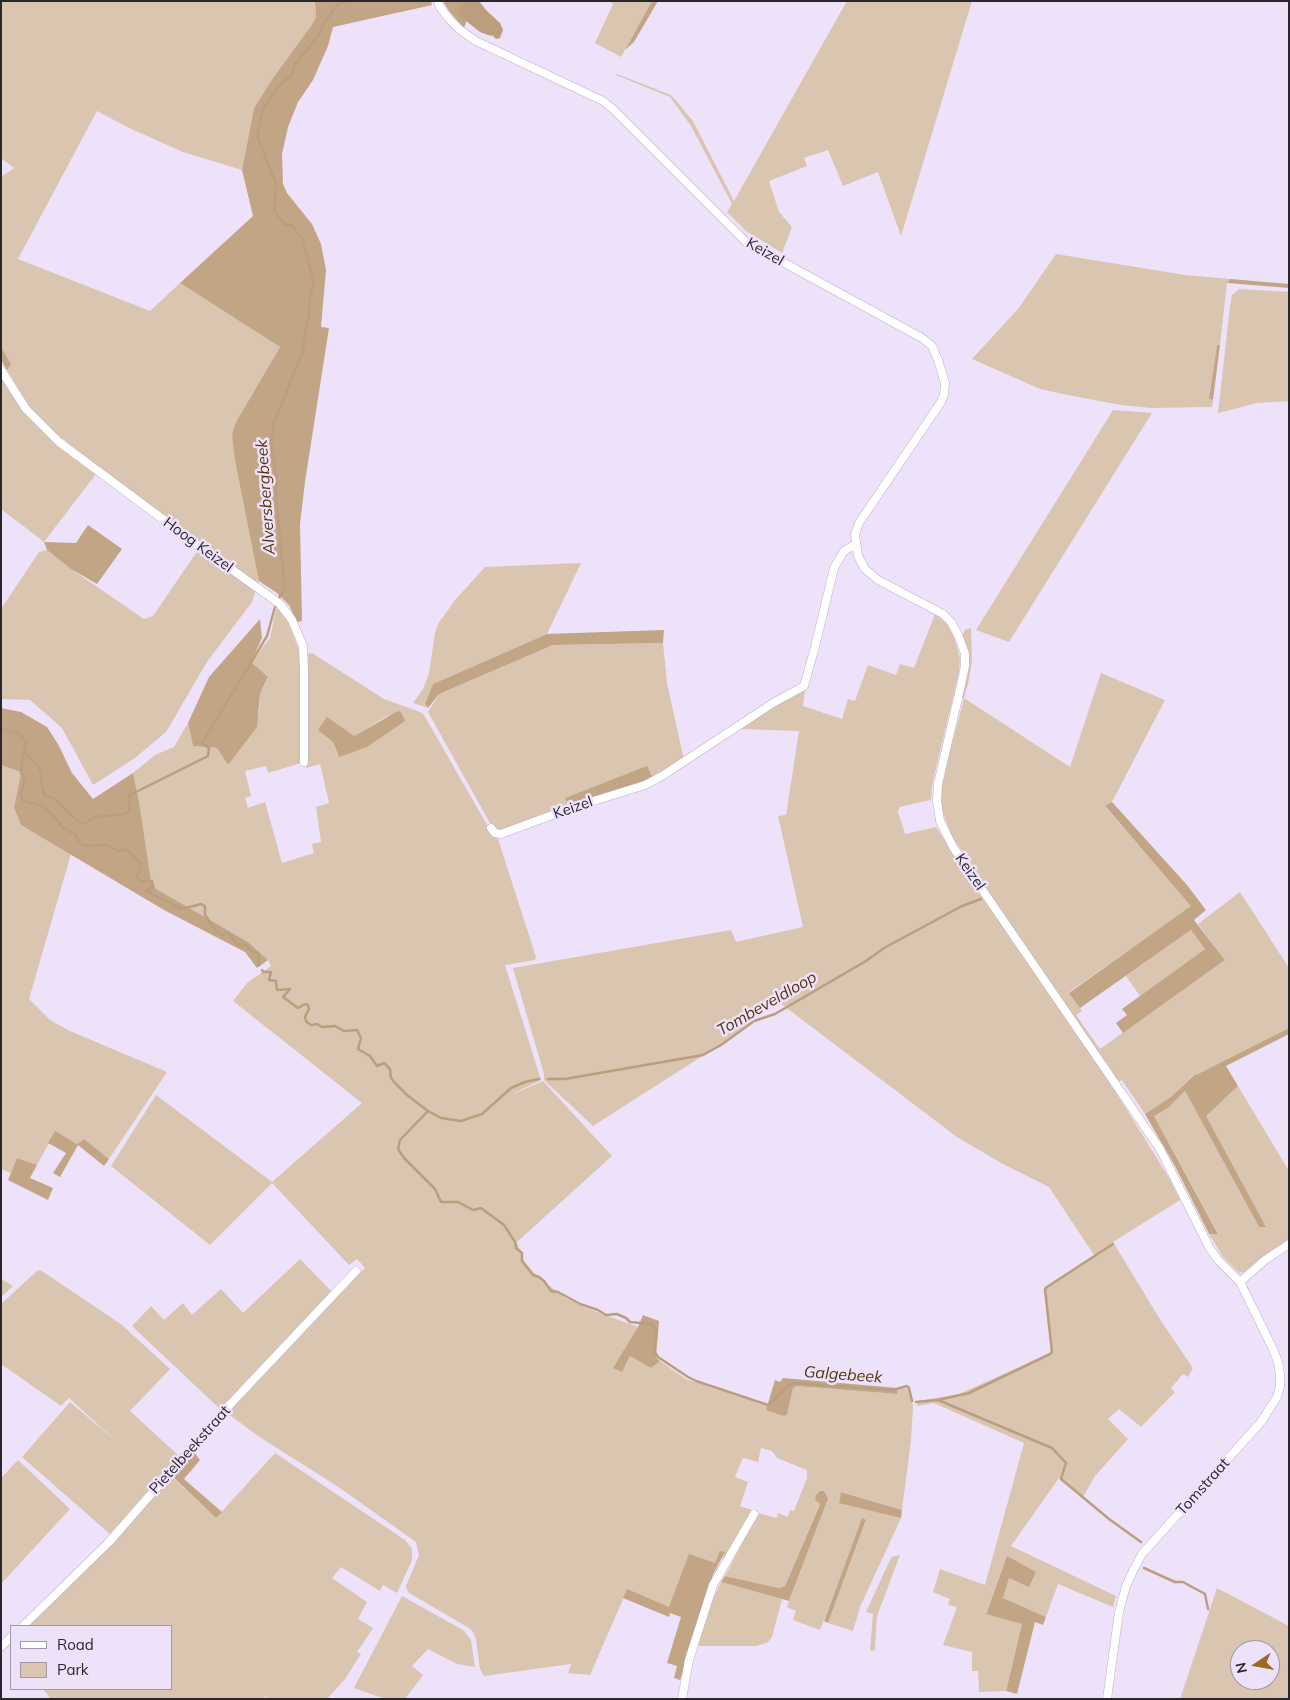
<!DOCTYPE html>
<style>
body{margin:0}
#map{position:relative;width:1290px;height:1700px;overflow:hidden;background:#eee2fa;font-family:Mulish,sans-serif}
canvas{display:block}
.frame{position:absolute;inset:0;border:2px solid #2a262e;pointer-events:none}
.legend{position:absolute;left:10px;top:1625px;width:162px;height:65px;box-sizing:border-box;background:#eee2fa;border:1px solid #a097a8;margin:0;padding:6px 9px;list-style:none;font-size:15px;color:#2a262e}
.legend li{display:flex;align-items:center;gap:10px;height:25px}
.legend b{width:25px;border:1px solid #a097a8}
.north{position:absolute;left:1230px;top:1640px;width:50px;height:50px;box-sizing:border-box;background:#eee2fa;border:1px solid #a097a8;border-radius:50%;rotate:258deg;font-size:14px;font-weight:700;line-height:20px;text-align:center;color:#2a262e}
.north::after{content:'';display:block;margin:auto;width:18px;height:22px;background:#9e6922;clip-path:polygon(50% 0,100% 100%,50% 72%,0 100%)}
</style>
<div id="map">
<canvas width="1290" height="1700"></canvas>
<div class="frame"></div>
<ul class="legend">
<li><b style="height:6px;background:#fff"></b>Road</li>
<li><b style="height:14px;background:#d9c5b0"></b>Park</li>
</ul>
<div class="north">N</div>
</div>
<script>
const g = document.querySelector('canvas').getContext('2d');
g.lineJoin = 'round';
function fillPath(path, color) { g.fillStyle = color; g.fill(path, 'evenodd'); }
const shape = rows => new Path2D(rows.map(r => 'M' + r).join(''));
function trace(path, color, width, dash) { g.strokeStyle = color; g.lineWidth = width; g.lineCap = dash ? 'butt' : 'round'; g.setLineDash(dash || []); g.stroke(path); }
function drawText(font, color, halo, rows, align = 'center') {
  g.font = font + ' Mulish,sans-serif'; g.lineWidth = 5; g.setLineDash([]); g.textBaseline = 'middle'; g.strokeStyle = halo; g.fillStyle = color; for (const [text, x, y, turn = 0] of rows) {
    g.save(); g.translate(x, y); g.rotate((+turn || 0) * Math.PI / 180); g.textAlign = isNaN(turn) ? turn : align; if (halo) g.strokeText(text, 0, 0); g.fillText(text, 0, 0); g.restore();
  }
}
const green = shape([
 [1,1,315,1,316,17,311,26,273,78,254,108,242,170,183,152,129,128,97,111,18,259,150,311,180,283,280,347,236,422,232,434,259,580,252,602,207,662,166,732,135,758,93,785,62,728,30,700,1,699,1,609,39,552,47,550,71,569,144,619,153,616,198,550,216,563,53,431,29,406,7,370,11,364,1,347,1,177,14,168,1,158],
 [609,1,652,1,621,57,595,43,613,4],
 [847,1,972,1,901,236,878,172,843,186,828,150,804,158,807,166,769,181,779,212,792,227,782,253,746,231,727,212,732,204,691,126,670,97,616,75,617,74,671,95,693,121,734,201],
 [1056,254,1185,275,1230,279,1227,283,1220,345,1217,346,1209,399,1213,400,1212,407,1152,408,1121,405,1063,394,1040,389,972,359,1018,309],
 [1239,289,1289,292,1289,401,1257,403,1218,413,1230,306,1232,295],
 [1,377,24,411,39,427,60,448,96,474,44,542,1,509],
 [1113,410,1152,413,1009,642,976,630],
 [581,563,547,634,433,684,425,702,428,708,413,703,423,689,429,673,435,633,438,624,455,600,485,567],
 [276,609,280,609,285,614,300,653,301,763,268,773,266,766,245,771,251,796,245,798,248,808,265,802,282,863,314,853,312,844,321,842,316,807,329,803,320,764,306,768,307,657,308,654,312,653,384,699,420,712,424,715,490,830,498,839,536,957,535,960,505,965,541,1080,508,1096,543,1081,612,1156,517,1242,524,1261,537,1276,565,1298,586,1308,638,1327,614,1368,621,1372,630,1356,651,1368,660,1361,686,1379,767,1406,766,1410,789,1403,793,1388,797,1386,897,1394,898,1388,910,1389,913,1407,911,1440,902,1510,842,1492,839,1502,901,1518,860,1607,853,1631,828,1623,866,1521,862,1519,820,1630,793,1620,796,1611,787,1607,828,1499,820,1503,785,1586,779,1588,725,1576,758,1513,777,1518,778,1513,788,1517,790,1510,794,1511,807,1478,807,1470,777,1458,772,1451,761,1448,758,1462,743,1458,735,1477,748,1482,740,1506,752,1510,718,1574,714,1572,722,1561,724,1552,715,1563,669,1607,627,1590,590,1675,568,1673,571,1664,484,1676,480,1669,476,1639,473,1632,469,1628,409,1593,407,1590,406,1586,419,1555,416,1542,337,1486,258,1436,227,1413,227,1411,365,1268,357,1259,349,1265,272,1183,210,1245,111,1166,156,1095,272,1182,362,1103,233,1001,247,983,271,966,268,960,248,942,156,890,151,881,139,801,133,773,155,755,174,747,188,723,193,746,217,748,228,765,259,712,260,694,268,678,251,662,270,638],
 [392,713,339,757,333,742,354,736],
 [935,614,948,625,953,633,960,658,959,672,932,785,931,800,899,807,898,812,905,834,936,827,978,891,986,885,952,837,943,813,941,800,942,785,950,751,964,699,962,697,969,657,962,636,965,630,971,628,972,662,968,684,964,698,1070,767,1101,673,1165,700,1112,802,1105,807,1192,906,1069,992,1082,1011,1076,1015,1100,1049,1225,960,1198,924,1240,892,1289,968,1289,1028,1196,1075,1194,1074,1172,1096,1145,1114,1122,1080,1112,1086,1169,1178,1180,1200,1113,1242,1161,1321,1193,1368,1188,1377,1183,1374,1171,1388,1175,1392,1141,1427,1119,1409,1108,1419,1128,1439,1095,1476,1083,1497,1059,1478,1011,1546,1116,1596,1113,1607,1058,1584,1046,1617,1003,1598,1009,1578,1007,1556,986,1613,1022,1624,1006,1691,979,1692,978,1671,972,1671,972,1652,943,1645,957,1607,948,1605,950,1599,933,1592,940,1569,985,1585,1024,1443,934,1403,917,1406,918,1401,959,1394,1051,1353,1044,1288,1094,1255,1049,1187,1003,1164,957,1137,780,1003,758,1016,718,1046,593,1126,544,1080,544,1074,513,968,731,930,736,942,803,927,778,816,786,815,799,731,740,729,776,705,805,690,803,706,842,719,848,699,855,701,868,665,896,675,900,664,914,668],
 [663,643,667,683,684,760,653,778,647,767,565,798,568,806,505,829,495,830,491,825,428,712,439,694,553,645],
 [1,765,21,771,14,808,21,825,71,854,29,999,50,1020,70,1031,167,1072,109,1159,84,1139,77,1144,55,1132,37,1165,17,1158,11,1173,1,1169],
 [1191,930,1205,949,1140,996,1126,976],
 [1238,1086,1289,1171,1289,1239,1267,1254,1244,1272,1239,1273,1223,1257,1209,1234,1218,1233,1154,1116,1168,1108,1185,1091,1259,1227,1266,1227,1205,1116],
 [300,1259,333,1293,221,1410,132,1326,151,1306,164,1320,183,1303,192,1315,221,1289,243,1313],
 [38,1270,42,1271,122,1325,170,1369,130,1411,179,1456,110,1534,22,1457,70,1402,117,1442,69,1398,61,1406,1,1364,1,1304],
 [1,1279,13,1286,1,1297],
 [275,1453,405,1540,412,1549,412,1560,397,1593,383,1585,380,1591,341,1567,332,1578,367,1602,358,1619,373,1628,357,1652,361,1654,345,1679,327,1699,267,1699,266,1696,263,1699,51,1699,43,1689,171,1689,171,1626,28,1626,171,1476,216,1518],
 [18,1460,70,1509,1,1584,1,1478],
 [900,1555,877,1616,875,1650,870,1651,873,1614,866,1612,889,1562,892,1557],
 [721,1582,782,1599,772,1637,768,1642,757,1646,697,1646,713,1599],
 [1217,1588,1289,1626,1289,1699,1180,1699],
 [1240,1650,1270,1650,1270,1680,1240,1680],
 [402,1596,463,1630,471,1640,475,1667,457,1664,428,1649,412,1666,423,1675,405,1699,385,1699,354,1688]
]);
const forest = shape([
 [315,1,431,1,432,5,333,27,328,46,313,80,298,102,288,127,282,154,283,184,287,193,312,224,321,244,326,270,321,327,329,328,305,482,300,524,302,621,297,622,289,605,277,593,259,581,235,460,232,434,236,422,280,347,180,283,253,216,242,170,254,108,273,78,311,26,316,17],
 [443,1,474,1,464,28,449,11],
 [652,1,658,1,634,42,625,50],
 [1230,279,1289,284,1289,288,1227,283],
 [1217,345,1220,345,1213,400,1209,399],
 [1,347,11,364,7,370,1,360],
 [88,525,122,549,97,584,71,569,47,550,44,542,76,543],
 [260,619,262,638,251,662,268,677,260,694,257,727,228,765,217,748,193,746,188,723,209,677],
 [664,630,663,643,553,645,439,694,428,708,425,703,433,684,547,634],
 [1,708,21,712,47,727,58,744,72,773,93,799,133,773,139,801,151,881,156,889,248,942,268,960,257,968,245,952,164,910,21,825,14,808,21,772,1,765],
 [398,711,401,712,405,721,367,747,339,757,333,742,318,730,327,717,354,736],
 [647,766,653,778,640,784,568,806,565,798],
 [1112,802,1187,885,1206,910,1194,920,1225,960,1123,1033,1116,1023,1127,1015,1122,1009,1205,949,1191,930,1080,1008,1069,993,1191,906,1105,806],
 [1289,1028,1289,1034,1226,1066,1238,1086,1206,1116,1266,1227,1259,1227,1185,1091,1168,1108,1154,1116,1218,1234,1209,1234,1175,1166,1145,1114,1172,1096,1195,1074,1196,1075],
 [55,1131,77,1144,84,1139,109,1159,104,1166,78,1145,60,1177,53,1173,66,1153,48,1143],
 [17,1158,37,1165,30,1178,53,1188,48,1200,8,1180],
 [643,1315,659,1321,656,1357,660,1361,651,1368,630,1356,622,1372,613,1368,638,1327],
 [783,1378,898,1388,897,1394,797,1386,793,1388,787,1414,784,1416,766,1410,775,1380,780,1382],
 [193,1451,200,1460,184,1479,222,1512,216,1518,172,1476],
 [820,1491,824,1491,828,1499,789,1601,721,1582,725,1576,779,1588,785,1586,820,1504,815,1500,816,1495],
 [841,1492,902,1510,901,1518,839,1503],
 [862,1518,866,1520,828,1623,824,1621],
 [720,1551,725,1552,714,1572,680,1680,674,1678,677,1666,667,1663,681,1617,670,1613,669,1617,623,1598,627,1589,669,1607,689,1554,715,1563],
 [1007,1556,1036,1572,1029,1587,1009,1578,1003,1598,1046,1617,1043,1625,1035,1622,1017,1694,1006,1691,1022,1624,986,1614]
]);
const water = shape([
 [466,1,479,1,486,10,500,23,503,30,500,38,496,39,492,35,491,36,480,32,460,16,458,12]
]);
const stream = shape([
 [279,598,284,589,284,582,276,495,276,475,271,443,274,423,303,351,305,332,309,316,310,295,314,284,302,237,297,233,291,225,285,225,274,211,276,184,258,138,258,130,264,107,274,93,285,79,289,78,294,72,293,69,297,62,321,32,321,28,334,9,340,3,349,1],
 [1,729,18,733,27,743,24,750,21,773,25,777,21,795,23,801,41,805,53,815,64,829,75,834,82,845,96,846,100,844,110,846,119,851,127,849,137,861,141,863,139,872,136,875,141,881,152,881,153,886,146,891,182,909,201,904,205,906,205,915,217,932,221,935,228,932,237,944,246,945,249,950,258,953,259,965],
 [24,753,38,765,41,773,42,788,45,795,55,799,81,824,85,823,95,817,125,814,129,812,130,795,208,756,209,748,202,743,267,636,275,607],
 [262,970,263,972,271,972,269,980,276,981,277,990,290,989,283,997,298,1008,305,1004,308,1005,309,1009,305,1017,306,1021,308,1023,311,1025,317,1024,322,1027,335,1026,344,1031,357,1030,361,1038,358,1049,370,1056,377,1066,384,1063,390,1069,391,1078,396,1084,407,1095,428,1111,400,1140,398,1149,404,1158,435,1189,441,1202,458,1202,473,1210,481,1208,504,1225,515,1242,516,1248,522,1253,522,1261,533,1275,539,1277,544,1281,551,1291,558,1292,580,1304,598,1310,606,1315,617,1314,626,1318,630,1322,651,1324,657,1331,654,1351,658,1357,688,1377,696,1381,768,1405,792,1383,893,1390,907,1386,909,1388,912,1401],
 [548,1079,565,1079,703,1055,721,1045,754,1021,775,1014,866,961,884,948,962,906,981,899],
 [428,1111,441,1118,461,1121,482,1114,511,1088,525,1082,539,1079],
 [938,1400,1052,1448,1066,1463,1061,1479,1109,1519,1141,1542],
 [916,1402,938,1400,969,1393,1050,1354,1052,1352,1045,1289,1047,1287,1113,1244],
 [1144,1568,1175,1582,1183,1582,1205,1594,1208,1609]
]);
const minor = shape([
 [438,1,440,7,450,20,460,30,476,41,603,101,613,109,746,242,922,338,932,346,938,360,945,383,944,395,941,402,859,523,855,534,858,556,865,569,878,580,943,614,951,622,959,637,965,654,965,666,961,685,938,784,937,801,940,821,953,847,1160,1149,1209,1247,1218,1260,1240,1282,1273,1349,1278,1362,1280,1374,1280,1386,1277,1397,1261,1422,1142,1554,1133,1571,1126,1586,1119,1612,1107,1699],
 [1,370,26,409,59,442,199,546,280,604,292,620,303,646,304,671,304,762],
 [491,828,495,833,501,834,571,808,645,785,662,776,773,703,804,686,815,647,834,568,844,551,856,544],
 [1240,1282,1265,1260,1289,1244],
 [23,1626,109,1542,222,1413,356,1271],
 [1,1647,11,1637],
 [682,1699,689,1660,713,1585,754,1514]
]);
const streetNames = [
 ["Keizel",765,252,30],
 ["Hoog Keizel",198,545,36],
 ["Keizel",573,808,-19],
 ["Keizel",970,872,55],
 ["Pietelbeekstraat",190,1450,-48],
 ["Tomstraat",1203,1487,-48]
];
const waterNames = [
 ["Alversbergbeek",266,497,-94],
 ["Tombeveldloop",767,1004,-30],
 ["Galgebeek",843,1375,4]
];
fillPath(green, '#d9c5b0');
fillPath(forest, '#c2a584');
fillPath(water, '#bb9e7e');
trace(stream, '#bb9e7e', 2.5);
trace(minor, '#baafc5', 9);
trace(minor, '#fff', 8);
drawText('15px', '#2a262e', '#eee2fa', streetNames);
drawText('italic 16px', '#53350c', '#eee2fa', waterNames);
</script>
